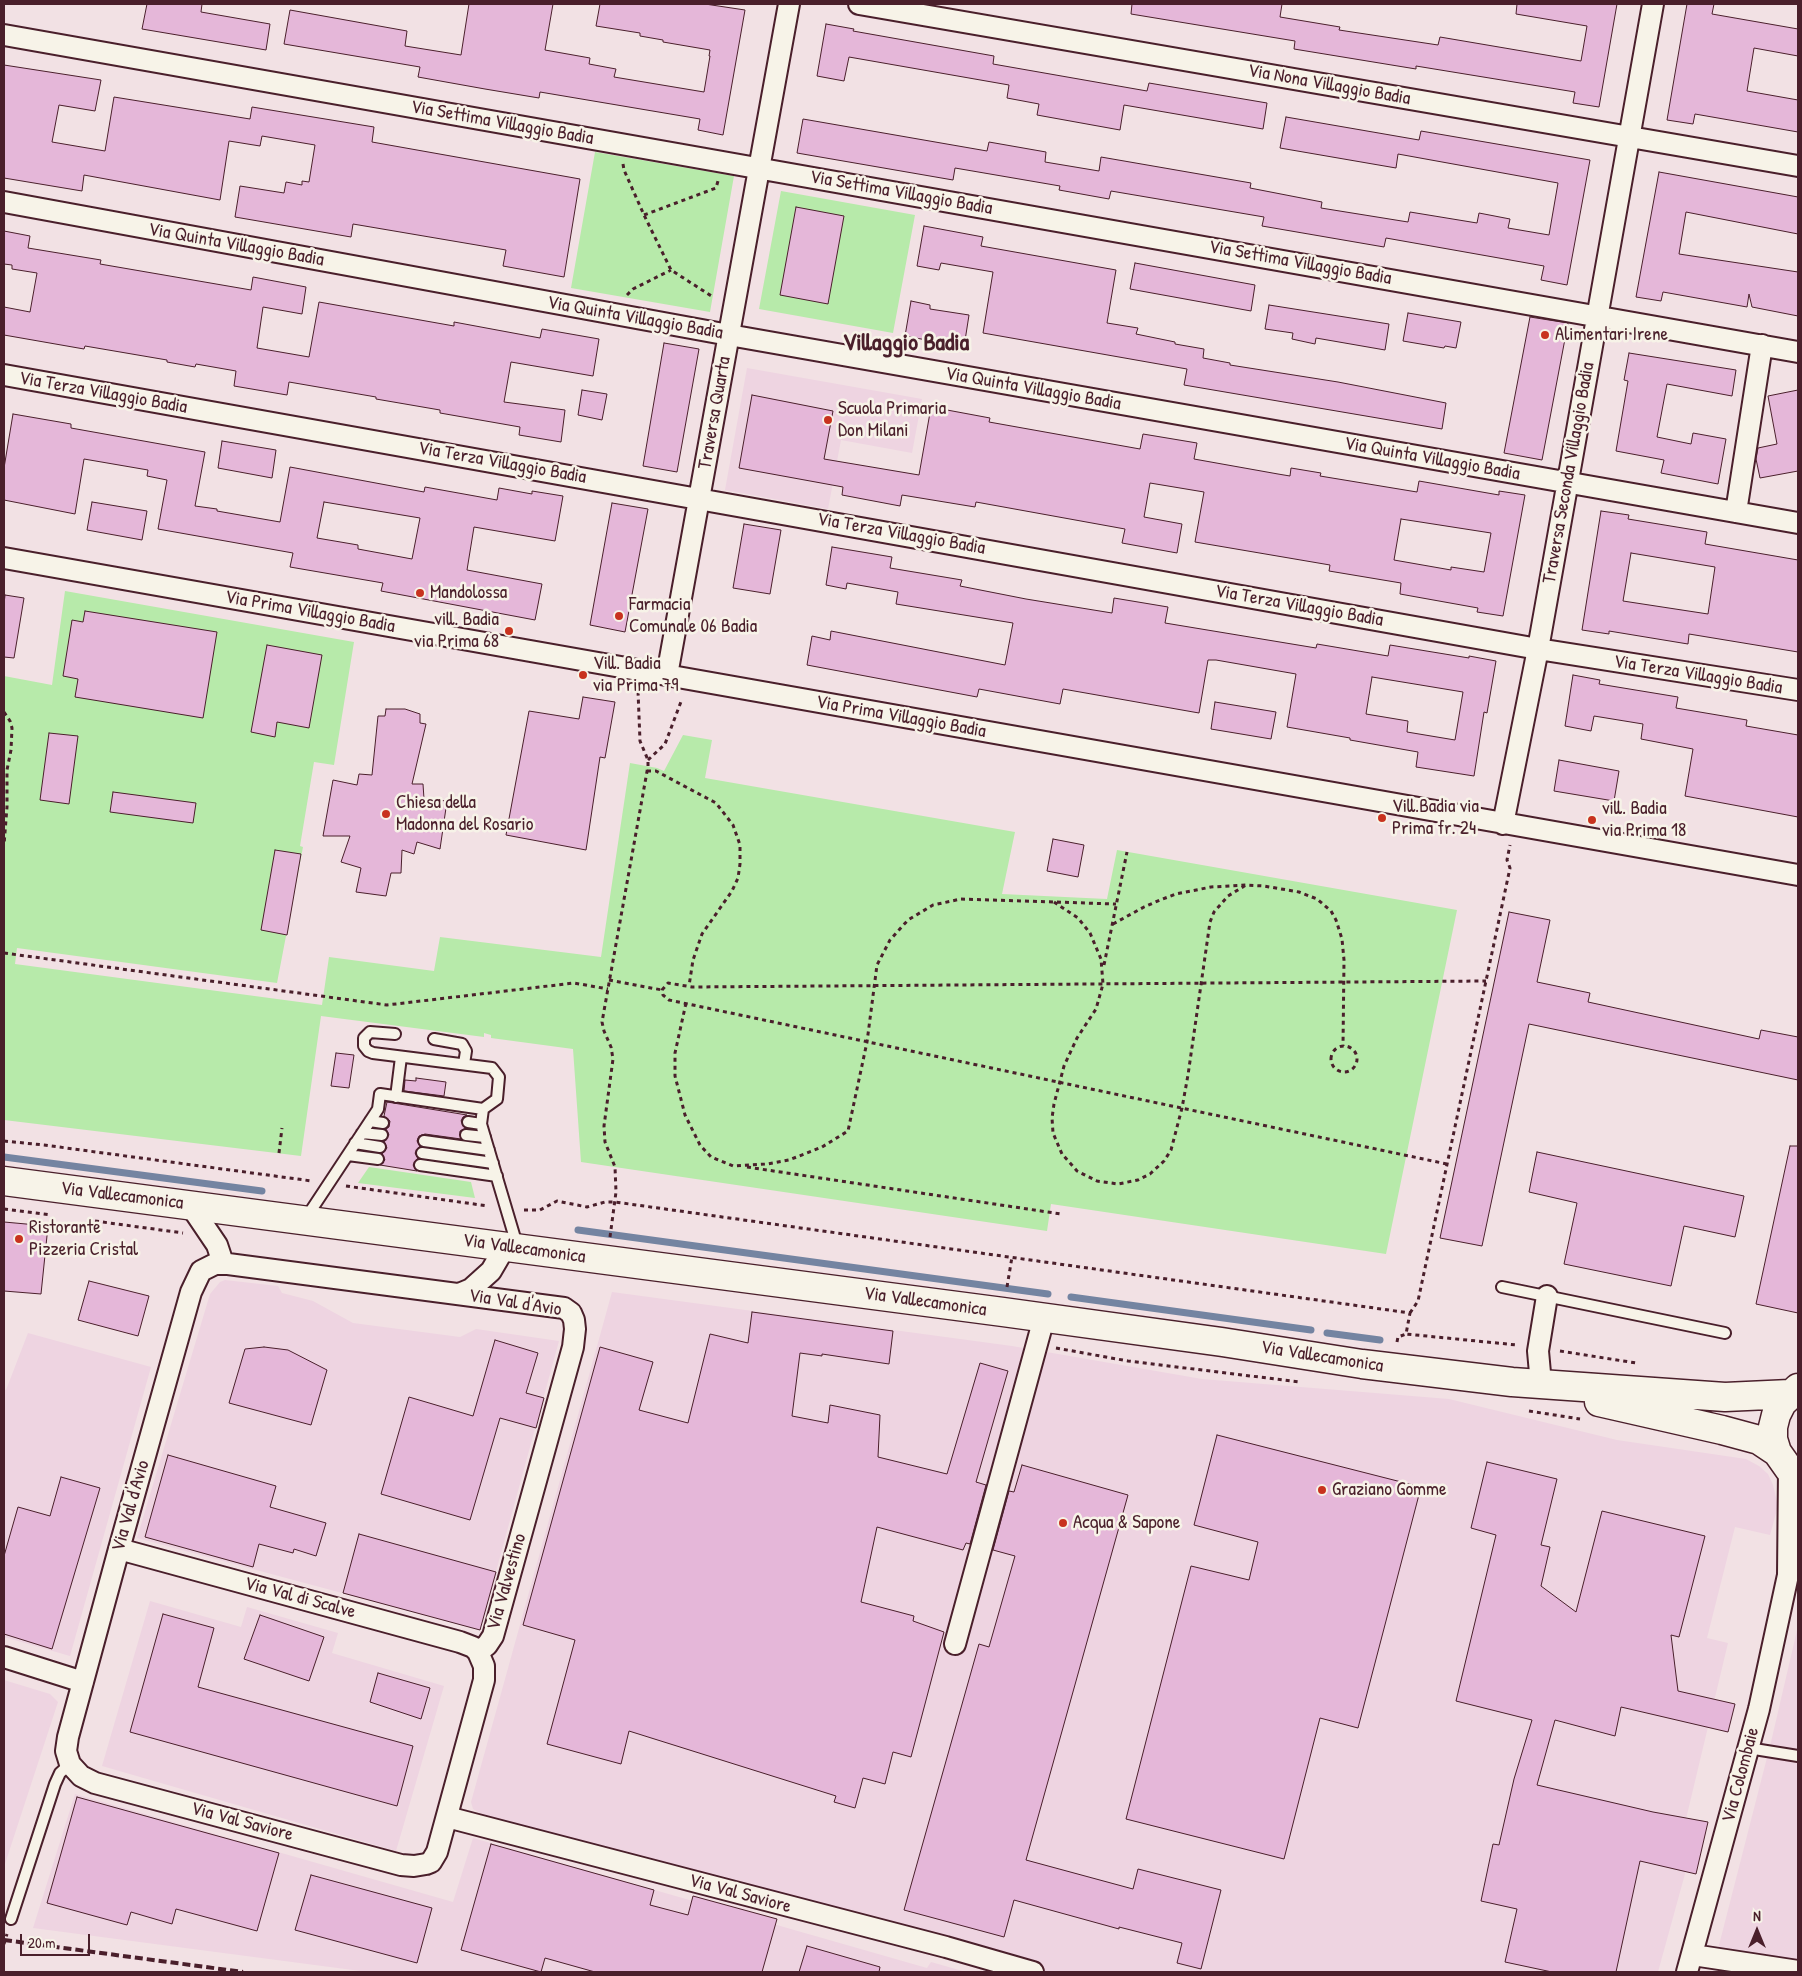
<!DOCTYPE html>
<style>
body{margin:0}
#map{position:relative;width:1802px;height:1976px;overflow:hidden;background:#f2e1e4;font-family:"Patrick Hand",sans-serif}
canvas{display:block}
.frame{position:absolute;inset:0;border:5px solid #4a1f2b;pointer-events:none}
.north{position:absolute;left:1732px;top:1906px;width:50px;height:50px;-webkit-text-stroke:4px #f7f3e8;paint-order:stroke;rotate:0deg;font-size:14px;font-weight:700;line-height:20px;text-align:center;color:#4a1f2b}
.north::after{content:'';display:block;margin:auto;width:18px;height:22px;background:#4a1f2b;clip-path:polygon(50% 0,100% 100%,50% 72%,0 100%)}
.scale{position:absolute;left:20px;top:1934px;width:70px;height:22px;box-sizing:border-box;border:2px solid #4a1f2b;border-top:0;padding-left:6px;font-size:15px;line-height:18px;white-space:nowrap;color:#4a1f2b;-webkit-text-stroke:4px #f7f3e8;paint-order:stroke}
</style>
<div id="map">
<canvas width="1802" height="1976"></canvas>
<div class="frame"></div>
<div class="north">N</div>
<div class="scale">20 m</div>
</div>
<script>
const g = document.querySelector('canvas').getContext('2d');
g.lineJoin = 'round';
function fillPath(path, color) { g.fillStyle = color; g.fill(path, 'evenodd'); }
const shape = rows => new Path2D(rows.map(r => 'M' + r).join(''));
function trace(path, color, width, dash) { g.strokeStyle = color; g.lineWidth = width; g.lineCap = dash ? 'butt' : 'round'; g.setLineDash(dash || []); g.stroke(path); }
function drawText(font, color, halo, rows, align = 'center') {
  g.font = font + ' "Patrick Hand",sans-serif'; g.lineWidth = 5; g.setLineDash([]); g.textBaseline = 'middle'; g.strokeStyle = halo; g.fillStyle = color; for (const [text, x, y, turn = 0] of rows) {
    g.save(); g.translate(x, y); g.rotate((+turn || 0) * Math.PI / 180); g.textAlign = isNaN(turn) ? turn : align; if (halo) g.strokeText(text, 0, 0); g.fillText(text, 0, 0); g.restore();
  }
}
const built = shape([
 [747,368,922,399,912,453,841,440,828,509,725,490],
 [225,1280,278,1286,282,1293,313,1301,353,1323,460,1337,476,1329,559,1341,480,1630,137,1538,210,1294,220,1282],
 [612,1292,1012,1346,1202,1379,1449,1399,1617,1440,1746,1459,1759,1466,1768,1474,1773,1485,1778,1506,1770,1535,1735,1527,1707,1638,1728,1643,1686,1819,1699,1823,1658,1972,1035,1972,917,1937,482,1814,473,1809,471,1802],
 [28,1333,151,1367,70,1656,4,1637,4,1389,6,1390],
 [150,1601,241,1627,247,1607,338,1633,332,1653,444,1686,396,1851,102,1766],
 [1798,1626,1798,1972,1717,1953,1771,1742],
 [4,1680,50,1694,58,1702,4,1867],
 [75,1794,453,1902,473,1838,927,1968,931,1962,966,1972,368,1972,33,1928]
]);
const green = shape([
 [595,152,734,176,710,312,571,288],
 [781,191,915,215,893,333,759,309],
 [65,591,354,642,334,765,314,762,300,846,303,847,277,983,17,948,15,964,322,1005,329,957,434,971,440,937,601,957,630,763,657,768,664,771,683,735,712,740,705,778,1015,832,1002,894,1107,899,1117,850,1457,910,1386,1254,1051,1204,1047,1231,581,1162,573,1049,491,1038,491,1035,484,1033,484,1037,321,1016,301,1156,4,1120,4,676,52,685],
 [369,1167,471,1182,475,1198,358,1183]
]);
const stream = shape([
 [4,1157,262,1191],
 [578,1230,1048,1294],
 [1071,1297,1311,1330],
 [1327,1333,1380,1340]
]);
const building = shape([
 [147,4,202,4,201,12,270,24,266,50,142,29,147,4],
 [469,4,553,4,545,50,590,58,589,64,616,69,614,77,704,92,710,56,709,56,710,50,663,42,663,40,640,36,640,33,596,26,600,4,705,4,745,10,723,135,698,130,700,119,540,92,539,98,485,89,418,77,420,67,284,44,290,10,407,31,405,46,461,55,469,4],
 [1132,4,1282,4,1280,17,1340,27,1339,30,1438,45,1440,37,1581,61,1587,26,1516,14,1517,4,1617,4,1599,107,1573,103,1575,92,1416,66,1416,69,1294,49,1295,41,1131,14,1132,4],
 [1687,4,1714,4,1712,14,1798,29,1798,56,1754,48,1747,91,1798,100,1798,132,1695,114,1693,124,1667,120,1687,4],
 [826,24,854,29,853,31,994,56,993,64,1147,91,1149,83,1267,103,1263,129,1124,105,1120,130,1037,115,1039,104,1007,98,1009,85,849,57,844,81,817,76,826,24],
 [4,65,101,80,95,111,59,105,52,142,105,151,114,97,250,119,252,107,374,127,372,142,580,179,564,277,503,266,506,250,353,224,351,237,235,217,240,186,284,193,286,182,302,185,302,181,309,182,315,145,262,136,260,146,229,141,220,200,84,175,82,191,4,178,4,65],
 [1286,117,1419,140,1421,131,1590,160,1567,285,1541,280,1544,266,1386,238,1384,247,1262,226,1264,217,1111,191,1109,199,1059,190,1060,186,955,168,953,180,797,153,803,119,987,151,989,142,1046,152,1045,162,1099,171,1101,157,1251,183,1250,188,1322,202,1321,208,1408,222,1410,212,1477,223,1479,213,1510,219,1508,228,1549,235,1558,183,1398,154,1396,168,1280,148,1286,117],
 [1659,172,1798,197,1798,234,1686,212,1679,254,1798,272,1798,316,1752,307,1749,294,1747,307,1663,292,1661,301,1636,297,1659,172],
 [796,207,844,216,828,304,780,295,796,207],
 [924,226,983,237,981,246,1116,270,1107,323,1138,328,1136,334,1175,342,1175,344,1204,349,1203,358,1230,363,1230,365,1338,382,1446,403,1442,429,1184,385,1187,369,983,333,993,272,941,263,939,270,917,266,924,226],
 [4,231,30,236,28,248,101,260,100,264,251,290,253,277,306,287,302,314,263,307,257,348,309,357,319,302,454,326,454,322,540,338,542,329,599,339,593,376,511,362,504,402,565,410,561,442,519,435,520,427,440,413,440,410,376,399,376,397,289,382,287,395,234,386,236,371,196,364,195,367,167,362,167,360,85,346,84,349,4,335,4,307,30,312,37,273,12,269,12,265,4,264,4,231],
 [1135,263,1255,285,1251,311,1130,289,1135,263],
 [911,301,930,305,930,309,969,315,964,347,905,336,911,301],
 [1269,305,1389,324,1385,350,1316,338,1315,344,1292,339,1293,333,1265,329,1269,305],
 [1408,313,1461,322,1456,348,1445,346,1444,348,1403,341,1408,313],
 [1530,317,1568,323,1542,460,1504,453,1530,317],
 [664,343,699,349,677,472,643,466,664,343],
 [1629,353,1736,370,1732,396,1667,384,1657,437,1691,444,1693,433,1726,439,1718,484,1661,473,1664,460,1616,451,1628,381,1624,380,1629,353],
 [582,390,607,394,602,420,578,415,582,390],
 [1798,390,1798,471,1760,478,1756,459,1758,448,1777,444,1768,396,1798,390],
 [752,395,833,411,824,459,919,475,931,407,990,418,989,422,1140,449,1143,434,1197,443,1194,459,1278,474,1290,476,1291,468,1321,473,1320,476,1417,492,1419,481,1499,495,1499,491,1525,495,1503,616,1477,612,1478,608,1400,594,1401,583,1329,571,1330,565,1195,542,1204,492,1150,483,1144,517,1182,524,1177,553,1122,543,1125,529,976,502,975,507,902,495,900,506,842,495,843,487,739,468,752,395],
 [1401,519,1491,533,1484,572,1451,567,1451,570,1394,560,1401,519],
 [13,414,71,424,71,428,205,452,195,506,217,509,217,511,280,522,290,467,424,492,425,487,497,500,499,488,532,494,532,491,563,496,555,541,474,527,467,570,542,584,535,620,381,591,383,583,290,567,293,553,158,529,167,480,147,476,148,470,84,459,75,514,4,500,4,468,13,414],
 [324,502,420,518,412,559,358,549,358,545,317,538,324,502],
 [222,441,276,450,272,478,218,468,222,441],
 [92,502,147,511,142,540,87,530,92,502],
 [612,503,648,509,625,632,590,625,612,503],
 [1601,511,1629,515,1628,519,1707,532,1705,544,1798,560,1798,652,1689,634,1688,644,1609,631,1609,634,1582,630,1601,511],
 [1631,553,1715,567,1708,614,1623,601,1631,553],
 [744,524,781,530,770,594,733,588,744,524],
 [832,547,892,557,890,568,962,580,960,586,1026,599,1112,613,1114,598,1168,607,1165,623,1316,648,1317,644,1388,656,1390,645,1469,658,1469,656,1496,661,1487,713,1484,712,1474,776,1416,767,1418,752,1350,740,1350,738,1287,727,1296,674,1216,660,1208,660,1199,713,1063,689,1060,704,979,689,977,697,807,665,812,636,830,640,831,631,1005,665,1013,623,896,604,898,592,847,583,846,589,826,585,832,547],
 [1372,677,1463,692,1455,740,1407,732,1408,721,1366,714,1372,677],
 [5,595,24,598,14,658,4,657,4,604,5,595],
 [85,611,217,632,203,718,75,697,78,679,63,676,72,620,83,622,85,611],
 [267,645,322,655,309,728,277,722,275,737,251,732,267,645],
 [1573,675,1600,680,1599,684,1678,697,1676,708,1747,720,1746,726,1798,735,1798,817,1685,796,1693,749,1641,739,1643,724,1594,716,1591,731,1565,726,1573,675],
 [583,697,615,702,605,758,600,757,586,850,506,835,529,711,579,719,583,697],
 [1215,702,1276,712,1271,739,1211,729,1215,702],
 [386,709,405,709,420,714,420,723,426,724,412,784,423,784,424,799,447,801,440,849,417,842,414,854,402,850,401,873,391,873,386,896,356,892,361,868,341,862,350,836,323,836,333,780,357,785,359,774,372,775,378,716,385,716,386,709],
 [49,733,78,736,69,804,40,800,49,733],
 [1559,760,1619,771,1614,801,1554,791,1559,760],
 [113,792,196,803,193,823,110,812,113,792],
 [1053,839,1084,845,1078,877,1047,871,1053,839],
 [275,850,301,854,287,935,261,930,275,850],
 [1509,912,1550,920,1537,982,1590,993,1588,1002,1759,1039,1761,1030,1798,1037,1798,1080,1529,1024,1482,1246,1440,1238,1509,912],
 [336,1053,354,1055,349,1088,331,1086,336,1053],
 [416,1078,446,1082,444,1096,404,1091,405,1080,416,1081,416,1078],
 [387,1102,467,1115,463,1117,461,1121,466,1128,460,1131,461,1139,425,1134,419,1136,417,1141,420,1146,415,1153,418,1158,413,1165,417,1171,380,1165,385,1160,382,1154,387,1148,384,1141,389,1135,386,1129,389,1127,390,1121,384,1116,387,1102],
 [1790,1146,1798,1146,1798,1313,1756,1304,1790,1146],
 [1537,1152,1744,1196,1735,1237,1684,1226,1671,1286,1564,1264,1577,1203,1529,1192,1537,1152],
 [4,1222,48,1226,41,1294,4,1291,4,1222],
 [89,1281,149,1296,138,1336,78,1320,89,1281],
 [752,1312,893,1331,889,1364,822,1354,822,1356,800,1353,792,1416,828,1423,830,1405,880,1415,878,1457,947,1474,980,1363,1008,1371,976,1482,986,1485,970,1544,966,1543,963,1550,877,1527,861,1602,914,1616,913,1621,944,1632,911,1757,893,1752,885,1784,863,1778,855,1808,834,1802,836,1796,629,1731,621,1764,547,1744,575,1640,523,1625,600,1347,653,1362,639,1410,688,1423,710,1334,748,1343,752,1312],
 [495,1340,538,1353,526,1393,544,1398,536,1428,500,1418,470,1520,381,1494,409,1397,473,1416,495,1340],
 [264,1347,288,1350,327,1370,311,1425,229,1403,245,1349,264,1347],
 [1217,1435,1421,1487,1358,1728,1320,1718,1284,1859,1126,1819,1191,1566,1249,1580,1258,1542,1194,1525,1217,1435],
 [168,1455,276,1486,270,1507,326,1523,316,1556,294,1549,293,1553,259,1544,253,1567,145,1537,168,1455],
 [1487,1462,1557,1479,1541,1545,1550,1547,1541,1586,1576,1612,1602,1511,1705,1536,1679,1637,1671,1635,1678,1691,1735,1704,1728,1732,1621,1707,1615,1736,1555,1720,1537,1785,1653,1812,1708,1822,1696,1874,1640,1861,1616,1972,1552,1972,1505,1962,1517,1909,1481,1901,1493,1844,1499,1845,1514,1779,1532,1720,1456,1701,1496,1535,1471,1528,1487,1462],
 [1022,1465,1128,1495,1026,1860,1133,1889,1138,1869,1221,1890,1201,1969,1177,1963,1182,1943,1119,1927,1119,1929,1014,1900,1004,1937,904,1910,979,1644,989,1647,1015,1556,993,1550,1009,1491,1014,1492,1022,1465],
 [61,1477,100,1488,52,1649,4,1634,4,1556,18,1507,50,1516,61,1477],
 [359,1534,496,1572,480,1630,343,1593,359,1534],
 [163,1614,214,1628,198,1687,413,1746,397,1806,130,1732,163,1614],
 [260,1615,324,1637,309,1681,244,1659,260,1615],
 [378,1673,430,1688,421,1719,370,1702,378,1673],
 [77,1797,279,1853,257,1931,176,1909,172,1924,131,1912,127,1925,47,1903,77,1797],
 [491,1844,654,1890,650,1905,688,1915,693,1896,777,1919,762,1972,595,1972,545,1958,541,1972,461,1950,491,1844],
 [311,1875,432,1908,417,1963,295,1930,311,1875],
 [807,1946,880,1967,879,1972,799,1972,807,1946]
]);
const path = shape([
 [623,164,624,170,644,215,671,270,713,297],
 [644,215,716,188,718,181],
 [627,295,633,289,671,270],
 [4,712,10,721,12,728,11,750,7,770,7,807,4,845],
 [648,760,665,744,682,699],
 [647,771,656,771,716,803,733,825,740,845,740,864,738,878,732,891,702,934,693,960,689,986],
 [1054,902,1078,918,1090,933,1101,959,1103,984,1096,1009,1077,1038,1064,1066,1054,1104,1052,1118,1053,1133,1062,1154,1077,1171,1097,1181,1118,1184,1138,1180,1150,1174,1164,1161,1171,1150,1182,1108,1188,1075,1210,922,1214,912,1228,896,1246,885],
 [1113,924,1144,907,1160,900,1176,894,1211,887,1246,885,1264,886,1299,892,1317,899,1331,911,1336,920,1342,939,1344,960,1343,1046],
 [4,953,387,1005,574,983,608,989],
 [1104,965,1127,852],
 [609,980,662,990],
 [686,1003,675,1053,675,1076,685,1115,700,1145,711,1157,733,1166,767,1164,789,1160,822,1147,848,1131,867,1042,877,965,890,940,908,920,933,905,961,899,1116,904],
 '1331 1059a13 13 0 1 1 26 0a13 13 0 1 1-26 0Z',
 [4,1141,44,1145,312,1181],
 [279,1153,282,1128],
 [1447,1164,669,1000,663,995,662,990,668,983,692,987,1486,981],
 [747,1167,1061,1214],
 [346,1186,488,1206],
 [4,1209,51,1215],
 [524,1210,540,1210,557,1201,587,1207,605,1202,615,1202,1410,1313,1406,1334,1517,1345],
 [95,1221,183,1233],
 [610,1237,616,1192,615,1167,605,1142,604,1126,613,1059,611,1047,604,1031,602,1022,648,766,648,760,640,741,638,691],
 [1007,1287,1012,1257],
 [1410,1313,1418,1301,1510,868,1507,860,1510,845],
 [1397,1342,1398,1337,1406,1334],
 [1056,1348,1128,1361,1300,1382],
 [1560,1351,1636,1363],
 [1529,1411,1580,1419],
 [4,1944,7,1934]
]);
const service = shape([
 [395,1034,370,1032,364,1038,364,1046,368,1051,373,1053,492,1068,499,1077,497,1099,483,1109],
 [434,1039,462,1044,466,1051,464,1064],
 [396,1097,401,1057],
 [370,1121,383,1123],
 [468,1122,481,1124],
 [362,1133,382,1135],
 [466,1135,485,1137],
 [424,1141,489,1150],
 [355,1143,380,1147],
 [422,1153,493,1163],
 [348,1155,378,1159],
 [420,1165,497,1176],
 [306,1218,378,1109,380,1094,483,1109,481,1124,517,1245],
 [1502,1287,1725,1333],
 [1748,1748,1798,1756],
 [11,1919,55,1784,60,1773,70,1764]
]);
const minor = shape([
 [859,4,1798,166],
 [4,35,1798,352],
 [4,202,729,335,1798,523],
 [4,375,1538,649,1798,690],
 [1736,512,1762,345],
 [4,558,1798,875],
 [667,675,789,4],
 [1503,824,1538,649,1653,4],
 [190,1205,217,1245,221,1257,221,1263],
 [459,1294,471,1289,491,1271,505,1247],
 [1541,1384,1538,1351,1547,1296],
 [119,1549,460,1642,473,1647,478,1652,484,1666,484,1680,437,1852,431,1862,426,1864,414,1866,401,1865,95,1783,81,1776,70,1764,66,1751,68,1737,119,1549,191,1292,201,1271,215,1264,228,1264,564,1308,571,1313,574,1320,575,1329,573,1347,493,1636,487,1645,478,1652],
 [955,1644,1044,1318],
 [4,1657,83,1682],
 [447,1817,946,1947,1033,1972],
 [1693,1955,1798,1971],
 [1687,1972,1759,1709,1788,1575,1789,1469]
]);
const secondary = shape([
 [4,1181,1003,1312,1222,1342,1362,1364,1512,1382,1725,1397,1790,1394],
 [1798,1388,1782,1403,1776,1415,1773,1427,1773,1439,1777,1452,1789,1469,1798,1475],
 [1599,1402,1722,1430,1759,1440,1777,1452]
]);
const rail = shape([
 [4,1940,243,1972]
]);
const markers = [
 [1545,335,5,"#c8321e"],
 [828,420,5,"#c8321e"],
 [420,593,5,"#c8321e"],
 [619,616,5,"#c8321e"],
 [509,631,5,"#c8321e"],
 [583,675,5,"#c8321e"],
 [386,814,5,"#c8321e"],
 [1382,818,5,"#c8321e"],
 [1592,820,5,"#c8321e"],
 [19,1239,5,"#c8321e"],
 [1322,1490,5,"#c8321e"],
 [1063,1523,5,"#c8321e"]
];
const streetNames = [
 ["Via Nona Villaggio Badia",1329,85,10],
 ["Via Settima Villaggio Badia",502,123,10],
 ["Via Settima Villaggio Badia",901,193,10],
 ["Via Quinta Villaggio Badia",236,245,10],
 ["Via Settima Villaggio Badia",1300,263,10],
 ["Via Quinta Villaggio Badia",635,318,10],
 ["Via Quinta Villaggio Badia",1033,389,10],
 ["Via Terza Villaggio Badia",103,393,10],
 ["Traversa Quarta",715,413,-80],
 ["Via Quinta Villaggio Badia",1432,459,10],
 ["Via Terza Villaggio Badia",502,463,10],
 ["Traversa Seconda Villaggio Badia",1569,473,-80],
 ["Via Terza Villaggio Badia",901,534,10],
 ["Via Terza Villaggio Badia",1299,606,10],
 ["Via Prima Villaggio Badia",310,612,10],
 ["Via Terza Villaggio Badia",1698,675,9],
 ["Via Prima Villaggio Badia",901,717,10],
 ["Via Vallecamonica",122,1196,7],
 ["Via Vallecamonica",524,1249,8],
 ["Via Vallecamonica",925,1302,8],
 ["Via Val d'Avio",515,1303,9],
 ["Via Vallecamonica",1322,1357,9],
 ["Via Val d'Avio",131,1506,-74],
 ["Via Valvestino",507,1582,-74],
 ["Via Val di Scalve",300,1598,15],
 ["Via Colombaie",1741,1775,-75],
 ["Via Val Saviore",242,1822,15],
 ["Via Val Saviore",740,1894,15]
];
const poiNames = [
 ["Alimentari Irene",1555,335],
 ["Scuola Primaria",838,409],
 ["Don Milani",838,431],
 ["Mandolossa",430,593],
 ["Farmacia",629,605],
 ["Comunale 06 Badia",629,627],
 ["vill. Badia",499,620,"right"],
 ["via Prima 68",499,642,"right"],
 ["Vill. Badia",593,664],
 ["via Prima 79",593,686],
 ["Chiesa della",396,803],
 ["Madonna del Rosario",396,825],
 ["Vill.Badia via",1392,807],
 ["Prima fr. 24",1392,829],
 ["vill. Badia",1602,809],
 ["via Prima 18",1602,831],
 ["Ristorante",29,1228],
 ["Pizzeria Cristal",29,1250],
 ["Graziano Gomme",1332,1490],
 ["Acqua & Sapone",1073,1523]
];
const districtNames = [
 ["Villaggio Badia",906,344]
];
fillPath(built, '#eed4e1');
fillPath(green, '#b7eaaa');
trace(stream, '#7484a1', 7);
fillPath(building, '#e5b7d9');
trace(building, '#4a1f2b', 1);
trace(service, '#4a1f2b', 14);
trace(minor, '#4a1f2b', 24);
trace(secondary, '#4a1f2b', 31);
trace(path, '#4a1f2b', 3, [4, 4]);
trace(service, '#f7f3e8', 10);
trace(minor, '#f7f3e8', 20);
trace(secondary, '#f7f3e8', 28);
trace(rail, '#4a1f2b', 4, [8, 4]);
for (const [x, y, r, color] of markers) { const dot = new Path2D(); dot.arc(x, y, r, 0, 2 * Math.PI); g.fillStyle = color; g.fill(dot); trace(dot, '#f7f3e8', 2); }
drawText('19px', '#4a1f2b', '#f7f3e8', streetNames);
drawText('19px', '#4a1f2b', '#f7f3e8', poiNames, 'left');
drawText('bold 24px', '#4a1f2b', '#f7f3e8', districtNames);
</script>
